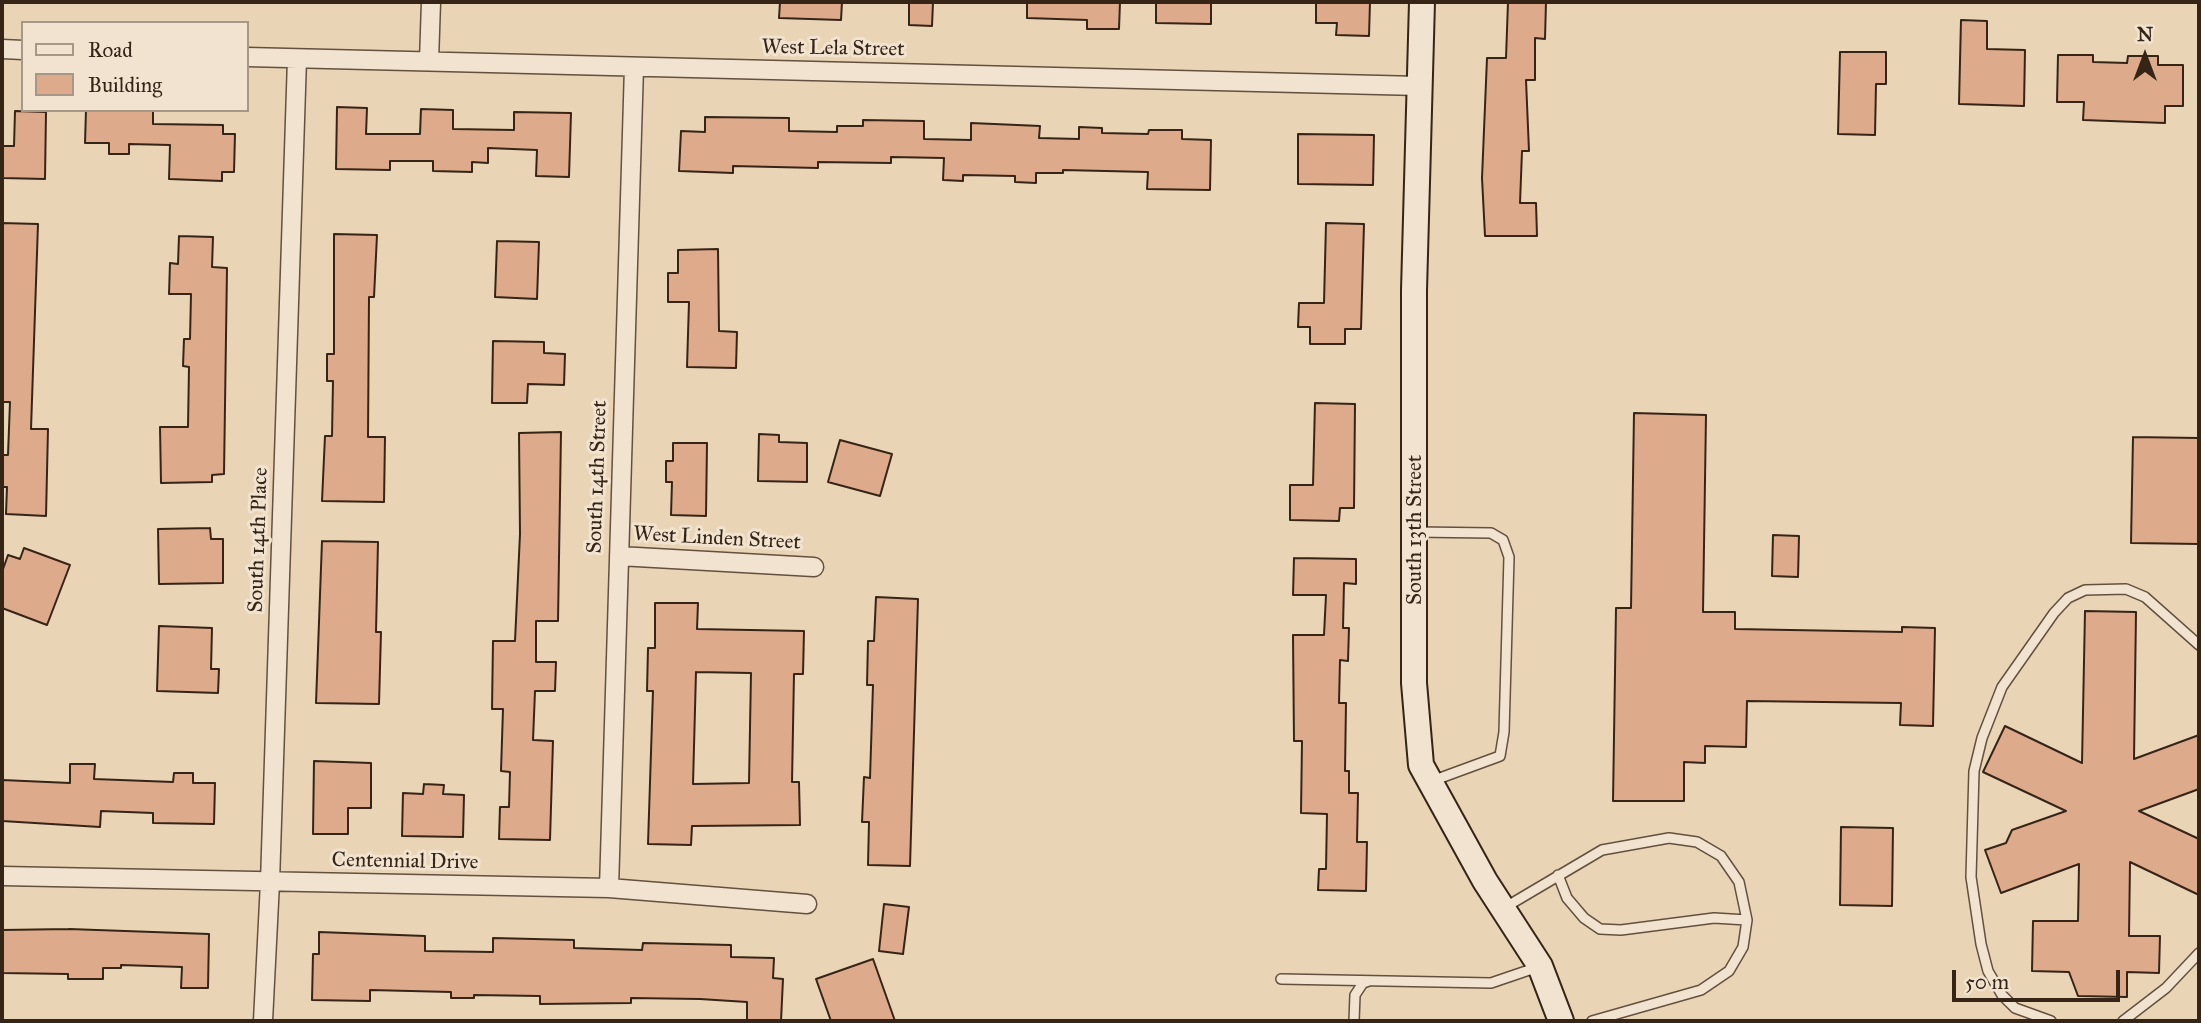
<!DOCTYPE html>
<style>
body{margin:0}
#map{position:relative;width:2201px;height:1023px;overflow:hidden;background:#e9d4b6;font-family:"IM FELL Great Primer",serif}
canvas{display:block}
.frame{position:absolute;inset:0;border:4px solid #362416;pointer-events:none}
.legend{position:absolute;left:21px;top:21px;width:228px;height:91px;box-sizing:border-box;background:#f1e3d0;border:2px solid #a69786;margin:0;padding:9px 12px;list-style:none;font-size:21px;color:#362416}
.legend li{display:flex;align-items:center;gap:14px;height:35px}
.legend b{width:35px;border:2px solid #a69786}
.north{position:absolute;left:2110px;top:21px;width:70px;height:70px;-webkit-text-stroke:5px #f1e3d0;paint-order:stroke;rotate:0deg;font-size:19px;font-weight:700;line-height:28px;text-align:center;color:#362416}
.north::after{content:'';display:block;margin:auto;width:24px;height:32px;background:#362416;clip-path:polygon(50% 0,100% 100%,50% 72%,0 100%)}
.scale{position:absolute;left:1952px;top:970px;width:168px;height:32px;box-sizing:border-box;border:4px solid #362416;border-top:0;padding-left:9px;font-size:21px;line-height:24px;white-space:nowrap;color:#362416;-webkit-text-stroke:5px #f1e3d0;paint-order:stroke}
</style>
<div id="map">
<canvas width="2201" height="1023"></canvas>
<div class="frame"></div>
<ul class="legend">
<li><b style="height:9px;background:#f1e3d0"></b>Road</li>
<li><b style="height:19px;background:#ddab8b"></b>Building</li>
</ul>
<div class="north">N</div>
<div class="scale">50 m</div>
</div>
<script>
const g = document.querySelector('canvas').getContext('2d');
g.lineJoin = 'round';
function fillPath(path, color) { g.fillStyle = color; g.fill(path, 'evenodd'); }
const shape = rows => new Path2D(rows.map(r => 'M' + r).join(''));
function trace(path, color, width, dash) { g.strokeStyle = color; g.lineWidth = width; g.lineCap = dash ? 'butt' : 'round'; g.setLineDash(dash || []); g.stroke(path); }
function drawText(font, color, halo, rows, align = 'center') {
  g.font = font + ' "IM FELL Great Primer",serif'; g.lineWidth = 6; g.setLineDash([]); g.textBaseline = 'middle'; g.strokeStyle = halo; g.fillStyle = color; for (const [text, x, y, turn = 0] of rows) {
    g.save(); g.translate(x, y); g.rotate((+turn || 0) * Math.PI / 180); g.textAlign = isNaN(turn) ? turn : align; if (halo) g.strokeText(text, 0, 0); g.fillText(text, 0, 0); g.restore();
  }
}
const building = shape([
 [780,2,842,2,841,20,779,18,780,2],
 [909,2,933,2,932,26,909,25,909,2],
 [1027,2,1120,2,1119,29,1087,29,1087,20,1027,18,1027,2],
 [1156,2,1211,2,1211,24,1156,23,1156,2],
 [1316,2,1370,2,1369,36,1336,35,1337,23,1316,23,1316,2],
 [1508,2,1546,2,1545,39,1535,38,1535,80,1526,80,1529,151,1522,151,1520,203,1536,203,1537,236,1485,236,1482,178,1487,58,1506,58,1508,2],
 [1961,20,1987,21,1987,49,2025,50,2024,106,1959,104,1961,20],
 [1840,52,1886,52,1886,84,1876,84,1875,135,1838,134,1840,52],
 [2058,55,2093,55,2093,62,2127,63,2128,56,2158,56,2158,65,2183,65,2183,106,2165,106,2165,123,2083,120,2084,102,2057,102,2058,55],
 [337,107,367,108,366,134,420,134,421,109,453,110,453,129,514,130,514,112,571,113,569,177,536,176,537,150,488,148,488,163,472,162,472,172,433,171,433,161,390,161,390,170,336,169,337,107],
 [86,110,153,110,153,124,223,125,223,134,235,134,234,172,222,172,222,181,169,179,170,145,129,144,129,154,109,154,109,143,85,143,86,110],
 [15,111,46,112,45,179,2,178,2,146,14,146,15,111],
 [705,117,789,118,789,131,837,132,837,126,863,126,863,120,924,121,924,139,971,140,971,123,1040,126,1039,138,1079,139,1079,127,1102,128,1102,133,1148,134,1149,130,1182,130,1182,139,1211,140,1210,190,1147,189,1148,172,1063,170,1063,173,1036,173,1036,183,1015,182,1015,176,963,175,963,181,943,180,944,158,891,157,891,163,818,162,818,168,733,166,733,173,679,171,681,131,705,132,705,117],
 [1298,134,1374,135,1373,185,1298,184,1298,134],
 [2,223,38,224,31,429,48,429,46,516,6,514,7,487,2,487,2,455,8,455,10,402,2,402,2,223],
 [1326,223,1364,224,1361,329,1345,329,1345,344,1310,344,1310,327,1298,327,1299,303,1324,303,1326,223],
 [334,234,377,235,374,297,369,297,368,437,385,437,384,502,322,501,325,436,332,436,333,381,327,381,327,354,334,354,334,234],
 [179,236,213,237,212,267,227,268,224,474,212,475,212,482,161,483,160,427,188,427,189,367,183,366,184,339,190,339,191,294,169,294,170,263,178,264,179,236],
 [497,241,539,242,537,299,495,297,497,241],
 [718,249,719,331,737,332,736,368,687,367,689,302,668,302,668,273,678,273,678,250,718,249],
 [493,341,544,342,544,353,565,354,564,385,528,384,527,403,492,403,493,341],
 [1315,403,1355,404,1354,508,1340,508,1339,521,1290,520,1290,485,1313,485,1315,403],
 [1634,413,1706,415,1703,612,1735,612,1735,629,1902,632,1902,627,1935,628,1933,726,1900,725,1901,703,1747,701,1746,747,1705,746,1705,763,1684,762,1684,801,1613,801,1616,608,1631,608,1634,413],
 [561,432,558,621,536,621,536,662,556,662,555,691,535,691,533,740,553,741,550,840,499,839,500,807,509,807,510,772,501,771,503,709,492,709,493,641,515,641,520,534,519,433,561,432],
 [759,434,779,435,779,442,807,443,807,482,758,481,759,434],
 [2133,437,2199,438,2199,544,2131,543,2133,437],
 [840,440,892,454,880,496,828,482,840,440],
 [673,443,707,443,706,516,671,515,672,482,666,482,666,461,673,461,673,443],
 [210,528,211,539,223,539,223,583,159,584,158,529,210,528],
 [1773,535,1799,536,1798,577,1772,576,1773,535],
 [322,541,378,542,376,632,381,632,379,704,316,703,322,541],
 [24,548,70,565,47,625,2,608,2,572,8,555,20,559,24,548],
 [1294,558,1356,559,1356,584,1344,583,1343,628,1349,628,1348,661,1340,660,1339,703,1346,703,1345,771,1349,771,1349,793,1358,793,1357,842,1367,842,1366,891,1318,890,1319,869,1326,869,1327,814,1301,813,1302,741,1294,741,1293,635,1324,635,1326,595,1293,595,1294,558],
 [876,597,918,599,910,866,868,865,869,822,862,822,864,777,870,778,873,685,867,685,868,641,874,641,876,597],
 [655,603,698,603,697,629,804,631,803,674,794,674,792,782,799,782,800,825,692,826,691,845,648,844,653,691,647,691,648,648,655,648,655,603],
 [696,672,751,673,749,783,693,784,696,672],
 [2085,611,2136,612,2134,759,2199,735,2199,789,2139,811,2199,839,2199,895,2130,862,2129,936,2160,936,2159,973,2127,972,2127,997,2078,996,2069,972,2032,971,2033,921,2078,921,2079,864,2001,893,1985,850,2006,843,2012,830,2066,811,1983,772,2005,726,2082,763,2085,611],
 [159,626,212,628,211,669,219,669,218,693,157,691,159,626],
 [314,761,371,763,371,808,348,808,348,834,313,834,314,761],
 [70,764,95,764,94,779,173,782,174,773,193,773,193,783,215,783,214,824,153,823,153,813,101,811,100,827,2,821,2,780,70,783,70,764],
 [424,784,444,785,443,794,464,795,463,837,402,836,403,793,423,794,424,784],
 [1841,827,1893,828,1892,906,1840,905,1841,827],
 [884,904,909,907,903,954,879,951,884,904],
 [69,929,209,934,208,988,181,988,182,967,121,965,121,968,103,968,103,979,68,979,68,974,2,973,2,930,69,929],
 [319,932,425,936,425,951,493,952,493,938,574,940,574,948,642,950,643,943,731,945,731,957,774,958,773,978,783,979,781,1021,747,1021,747,1002,700,999,631,998,631,1003,540,1004,540,996,474,995,474,998,451,998,451,992,370,990,370,1001,312,1000,313,954,319,954,319,932],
 [873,959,895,1021,831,1021,816,979,873,959]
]);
const lane = shape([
 [1416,532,1491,533,1503,540,1509,557,1504,732,1500,756,1432,781],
 [1558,875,1567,898,1584,918,1600,929,1621,930,1714,918,1747,920],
 [1504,908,1602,850,1669,838,1697,842,1721,856,1739,882,1747,920,1743,947,1729,971,1701,990,1592,1021],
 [1281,979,1491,983,1538,967],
 [1354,1021,1355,995,1363,983,1369,981],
 [2051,1021,2015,1008,2002,995,1988,971,1981,944,1971,877,1974,771,1982,738,2002,687,2054,613,2068,598,2085,590,2126,589,2145,597,2199,645],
 [2123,1021,2166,988,2199,953]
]);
const street = shape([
 [2,49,23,50],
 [247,57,1419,86],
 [429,61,431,2],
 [619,556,814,567],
 [2,876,609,888,807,904],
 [609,888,634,67],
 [263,1021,270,882,297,59]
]);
const secondary = shape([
 [1422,2,1414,290,1414,683,1421,765,1485,881,1540,966,1561,1021]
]);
const streetNames = [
 ["West Lela Street",833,49,1],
 ["South 14th Street",598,477,-88],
 ["South 13th Street",1416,530,-90],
 ["West Linden Street",717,539,3],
 ["South 14th Place",259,540,-88],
 ["Centennial Drive",405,862,1]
];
fillPath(building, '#ddab8b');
trace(building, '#362416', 2);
trace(lane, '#63503e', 12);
trace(street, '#63503e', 21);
trace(secondary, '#362416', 28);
trace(lane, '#f1e3d0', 9);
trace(street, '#f1e3d0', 18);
trace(secondary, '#f1e3d0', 24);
drawText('21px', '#362416', '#f1e3d0', streetNames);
</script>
